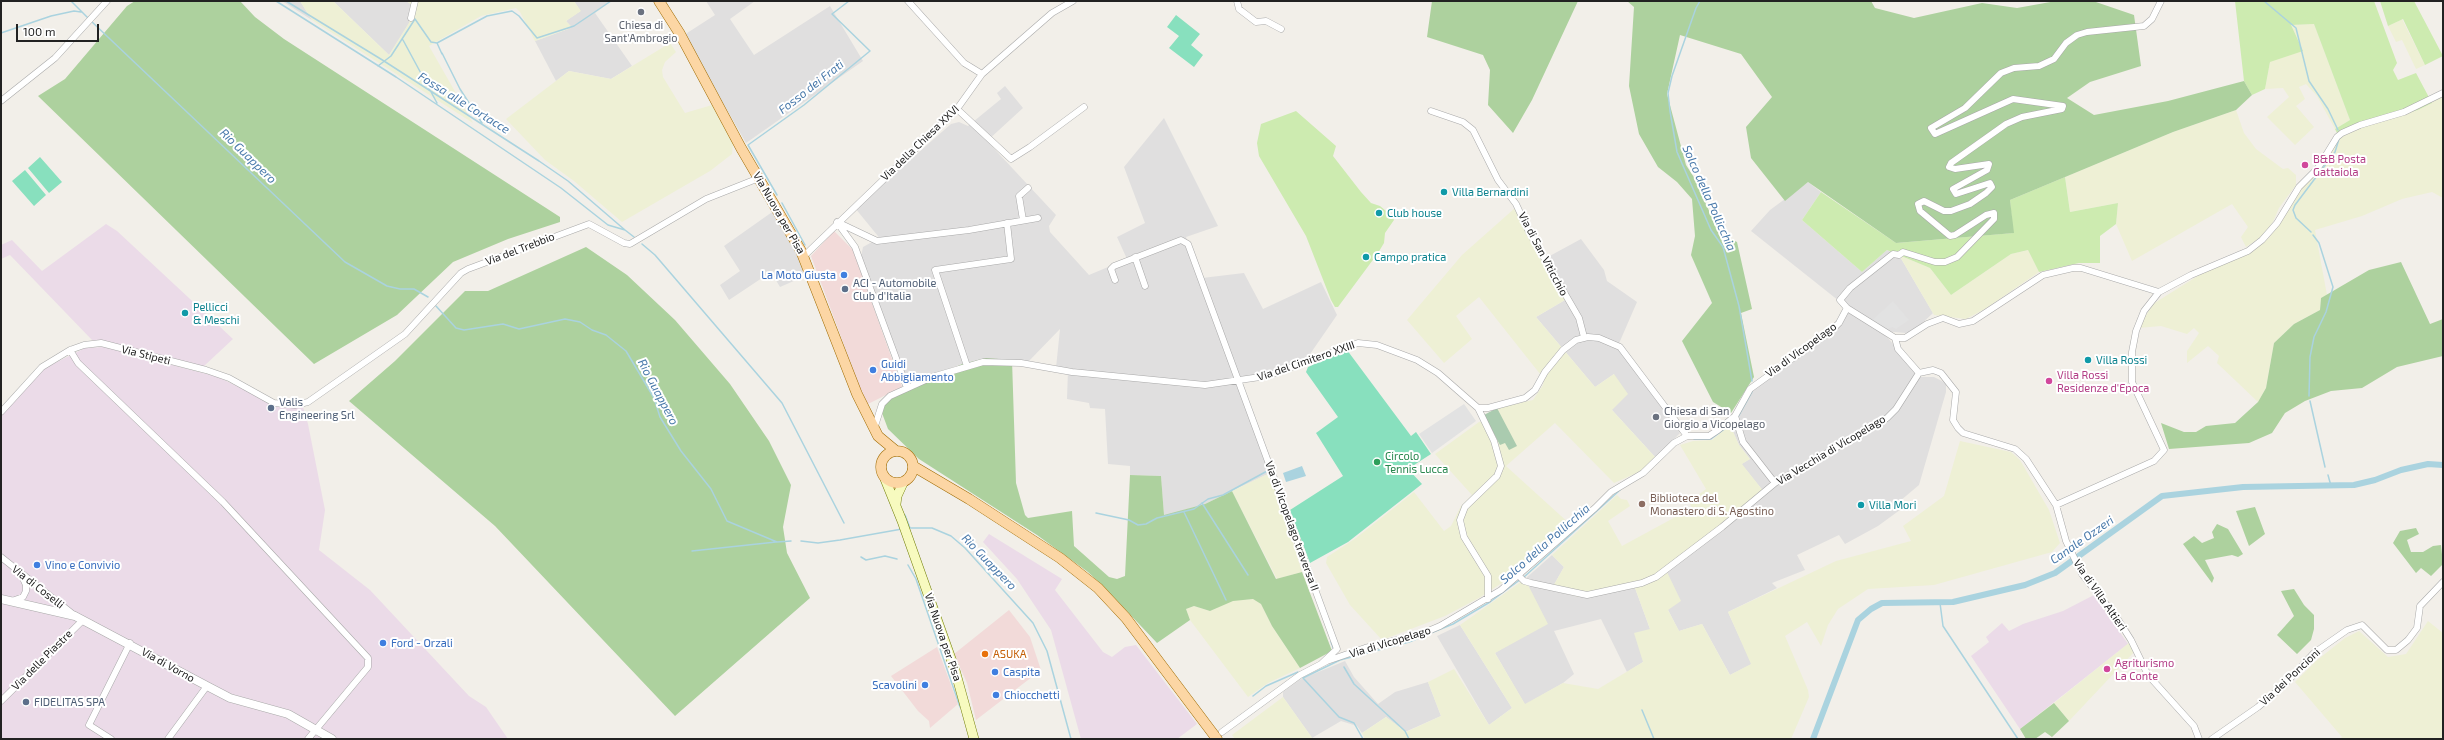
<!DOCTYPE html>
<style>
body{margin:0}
#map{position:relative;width:2444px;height:740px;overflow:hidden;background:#f2efe9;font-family:"Exo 2",sans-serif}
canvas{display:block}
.frame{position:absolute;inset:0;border:2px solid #222;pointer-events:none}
.scale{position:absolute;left:16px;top:24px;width:83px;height:18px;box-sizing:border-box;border:2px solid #222;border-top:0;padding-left:5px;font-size:12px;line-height:14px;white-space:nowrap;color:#222;-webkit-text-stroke:3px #fff;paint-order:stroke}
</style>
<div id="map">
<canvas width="2444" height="740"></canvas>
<div class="frame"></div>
<div class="scale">100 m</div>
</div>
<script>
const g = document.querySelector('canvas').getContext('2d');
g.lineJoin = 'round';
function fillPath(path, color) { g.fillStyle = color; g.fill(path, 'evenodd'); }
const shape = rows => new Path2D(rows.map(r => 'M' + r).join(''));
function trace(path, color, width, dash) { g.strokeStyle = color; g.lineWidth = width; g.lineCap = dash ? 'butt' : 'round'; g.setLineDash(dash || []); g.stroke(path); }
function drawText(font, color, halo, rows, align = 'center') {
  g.font = font + ' "Exo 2",sans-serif'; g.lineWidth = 4; g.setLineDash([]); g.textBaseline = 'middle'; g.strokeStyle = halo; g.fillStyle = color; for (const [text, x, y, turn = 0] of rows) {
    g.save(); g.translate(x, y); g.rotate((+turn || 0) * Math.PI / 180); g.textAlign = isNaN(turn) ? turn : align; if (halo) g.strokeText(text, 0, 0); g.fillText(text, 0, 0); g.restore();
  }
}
const residential = shape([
 [282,1,300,1,312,20],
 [333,1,406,1,411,4,412,8,409,23,389,55],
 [574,1,611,1,595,13,632,66,611,79,569,71,556,81,535,41,568,29,570,26,566,21,580,11],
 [706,1,755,1,730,19,754,55,830,6,863,61,746,143,684,35,715,15],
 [1005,86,1023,108,987,141,1056,215,1049,226,1050,232,1089,275,1127,259,1117,237,1145,223,1124,167,1164,118,1218,226,1186,237,1202,278,1244,273,1263,309,1321,282,1337,315,1308,357,1270,373,1235,380,1272,472,1205,504,1164,516,1161,476,1130,475,1130,466,1108,464,1105,409,1090,408,1089,403,1067,399,1068,370,1056,368,1060,329,1028,362,986,358,962,364,908,383,861,257,863,247,872,242,882,241,855,208,951,124,959,122,968,126,1001,99,997,93],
 [1808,182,1821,192,1802,220,1862,272,1887,250,1899,255,1933,313,1914,331,1906,333,1882,331,1921,377,1934,377,1942,381,1946,384,1946,392,1919,485,1900,501,1904,507,1878,526,1845,544,1839,535,1797,555,1805,570,1772,583,1777,588,1728,612,1752,664,1730,675,1702,624,1679,631,1668,610,1667,572,1764,492,1741,464,1750,459,1739,445,1730,425,1751,391,1838,327,1846,309,1839,301,1751,231,1770,210],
 [775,210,810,274,780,287,771,272,729,300,720,285,740,271,724,246],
 [1581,239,1604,270,1607,281,1637,302,1617,348,1623,352,1680,433,1656,458,1612,410,1614,374,1595,387,1536,317,1565,300,1546,258],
 [1552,555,1564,567,1551,590,1579,597,1635,588,1650,629,1643,662,1627,672,1601,619,1554,631,1574,674,1563,683,1525,705,1495,653,1512,642,1525,579],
 [1460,625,1512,708,1489,725,1437,636],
 [1345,661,1354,677,1378,704,1395,692,1428,682,1441,716,1405,732,1386,717,1362,733,1357,726,1341,721,1312,738,1283,697,1283,692,1299,680]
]);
const commercial = shape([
 [834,231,853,250,902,387,868,404,860,388,811,256],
 [1009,610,1030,637,1041,670,976,720,967,683,954,654],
 [937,647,958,704,930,728,929,721,918,711,891,676]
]);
const industrial = shape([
 [106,224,117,231,233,339,203,367,92,340,10,255,1,259,1,245,12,240,42,271],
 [104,347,218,377,282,408,303,407,308,424,325,510,319,550,370,590,469,696,486,707,508,739,1,739,1,415,45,368,85,348],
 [989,534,1062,579,1055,590,1103,652,1112,657,1125,647,1136,645,1197,724,1177,739,1081,739,1051,630,1017,579,983,542],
 [2094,595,2128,644,2020,729,1971,656,1989,642,1986,637,2002,623,2009,631,2023,624,2063,611]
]);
const farmland = shape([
 [300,1,333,1,389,55,409,23,412,5,406,1,574,1,581,11,566,21,571,26,568,29,535,41,520,12,516,8,481,16,429,46,473,123,312,20],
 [2402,19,2425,65,2416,69,2402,40,2396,42,2388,26],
 [2314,24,2350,120,2335,129,2317,96,2306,84,2299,87,2305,99,2296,106,2314,127,2295,145,2267,117,2289,97,2283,88,2265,89,2270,62,2291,25],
 [670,43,676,52,665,62,662,70,663,77,685,113,712,105,733,143,732,154,710,171,622,222,574,181,545,160,506,119,569,71,611,79],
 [2443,96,2443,198,2432,192,2402,199,2362,216,2315,230,2327,295,2321,298,2320,310,2294,324,2274,343,2266,388,2258,402,2217,363,2219,356,2208,346,2187,363,2187,351,2199,333,2194,328,2187,334,2161,326,2138,328,2153,304,2204,272,2253,250,2269,238,2299,189,2340,139,2349,131,2418,110],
 [2236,110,2244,133,2256,149,2283,169,2288,168,2296,175,2296,185,2279,208,2273,222,2263,236,2246,247,2241,237,2248,227,2232,204,2132,261,2116,224,2118,203,2070,212,2065,177,2173,132],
 [1515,208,1546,258,1565,300,1536,317,1595,387,1614,374,1628,394,1612,410,1656,458,1639,472,1614,483,1555,423,1506,466,1571,525,1514,575,1479,598,1445,616,1382,640,1350,605,1326,563,1327,557,1356,538,1414,492,1444,531,1451,526,1461,506,1472,495,1435,454,1479,422,1487,420,1497,408,1533,400,1543,385,1544,379,1479,297,1456,316,1472,339,1444,363,1407,320,1462,255],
 [2028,250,2039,272,1985,309,1966,319,1934,315,1899,255,1930,268,1951,295,2011,254],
 [1730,425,1739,445,1750,459,1742,464,1764,492,1667,572,1681,601,1668,610,1679,631,1702,624,1730,675,1751,664,1728,612,1836,561,1911,541,1903,526,1944,496,1960,441,2011,452,2020,460,2049,510,2060,543,2052,552,1934,585,1868,589,1838,609,1828,625,1821,646,1807,622,1785,636,1808,690,1809,697,1791,739,1365,739,1362,733,1386,717,1406,732,1441,716,1428,682,1454,669,1489,725,1512,708,1460,625,1525,579,1548,624,1495,653,1525,704,1563,683,1598,689,1643,662,1634,633,1650,629,1635,588,1579,597,1551,590,1564,567,1552,555,1617,495,1621,499,1627,500,1630,506,1608,521,1622,546,1692,508,1689,502,1706,489,1680,445,1693,441,1712,440],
 [1272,472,1302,572,1277,579,1232,491],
 [1254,599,1261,604,1272,626,1300,668,1268,683,1248,697,1190,620,1186,609,1194,606,1210,611,1233,600],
 [2428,621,2443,633,2443,739,2340,739,2342,737,2295,682,2316,661,2345,638,2359,631,2388,657,2406,654],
 [2130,642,2135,651,2069,721,2054,703],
 [1283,697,1313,739,1235,739,1232,735]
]);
const grass = shape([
 [2235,1,2374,1,2397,63,2393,70,2398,80,2416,73,2432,103,2418,110,2349,131,2340,139,2335,129,2350,120,2314,24,2291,25,2303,51,2270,62,2265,89,2252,95,2244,81],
 [2380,1,2414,1,2443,56,2425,65,2403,19,2388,26],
 [1296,111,1336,146,1333,156,1361,192,1371,203,1380,206,1392,216,1394,220,1385,233,1384,243,1378,253,1338,307,1335,307,1331,300,1306,236,1259,156,1257,143,1261,124],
 [2065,177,2070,212,2118,203,2116,224,2100,236,2100,263,2079,263,2039,272,2028,250,2011,254,1951,295,1930,268,1887,250,1862,272,1802,220,1821,192,1896,243,2013,233,2010,200]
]);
const forest = shape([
 [135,1,240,1,255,17,284,39,560,217,560,222,508,239,453,262,397,315,314,364,38,96,65,79,127,6],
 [1432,1,1578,1,1532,100,1513,133,1488,105,1490,70,1483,55,1427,37],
 [1627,1,1871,1,1875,8,1914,18,1982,3,2017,8,2056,1,2093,1,2134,15,2141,66,2090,82,2067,98,2094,115,2168,101,2244,81,2252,95,2236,110,2173,132,2010,200,2014,233,1896,243,1808,182,1785,201,1751,158,1746,127,1772,97,1741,54,1680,35,1667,94,1686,165,1695,179,1717,229,1724,236,1737,242,1752,309,1741,313,1754,377,1731,413,1713,402,1682,341,1712,303,1691,255,1695,236,1692,199,1677,182,1658,167,1639,134,1629,86,1634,7],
 [586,247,627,275,675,320,730,384,769,441,791,485,783,527,787,553,810,598,675,716,495,526,349,401,395,361,465,291,488,291],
 [2401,262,2430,324,2443,319,2443,356,2397,367,2362,388,2331,391,2305,401,2285,413,2272,433,2249,443,2169,449,2161,423,2184,432,2196,432,2206,426,2235,423,2258,402,2266,388,2274,343,2294,324,2320,310,2321,298,2369,270],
 [986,358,1012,360,1016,483,1025,515,1028,518,1072,511,1074,546,1109,577,1117,579,1125,576,1130,475,1161,476,1164,515,1205,504,1232,491,1276,579,1302,572,1332,651,1300,668,1272,626,1261,604,1253,599,1233,601,1210,611,1194,606,1186,609,1190,620,1157,643,1105,588,1088,572,1037,535,919,459,888,429,882,413,884,406,890,399,962,364],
 [2255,507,2265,534,2249,546,2236,511],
 [2217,524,2228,529,2243,554,2238,557,2232,555,2205,560,2214,578,2212,583,2183,544,2194,536,2202,543,2214,538,2212,532],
 [2416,528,2419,534,2407,540,2411,552,2423,552,2433,546,2441,545,2443,564,2431,576,2421,568,2416,573,2393,543,2400,531],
 [2294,589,2304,605,2314,615,2314,629,2311,640,2297,654,2277,635,2294,616,2281,591],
 [2054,703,2069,721,2052,737,2045,732,2035,739,2026,739,2020,729]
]);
const cemetery = shape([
 [1497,408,1517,446,1509,450,1505,443,1500,445,1484,415]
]);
const pitch = shape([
 [1176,15,1200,34,1191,45,1203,55,1194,67,1169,48,1179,36,1167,27],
 [40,157,62,182,49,193,28,168],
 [25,170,46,195,34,206,12,181],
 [1347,350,1411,436,1416,432,1431,454,1408,469,1422,484,1348,542,1310,563,1290,510,1343,476,1316,433,1338,417,1306,372,1308,367]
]);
const parking = shape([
 [1893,301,1909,320,1896,329,1892,327,1888,329,1871,321],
 [1464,404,1476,421,1432,453,1419,434]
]);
const water = shape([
 [1302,466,1306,476,1286,482,1283,473]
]);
const stream = shape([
 [71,1,88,18],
 [276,1,396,77,561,188,608,225,625,230,634,237],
 [286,1,384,61,539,161,568,181,625,230],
 [1700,1,1696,8,1672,76,1668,93,1670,111,1677,152,1711,230,1723,247,1739,306,1752,381],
 [2264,1,2296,28,2309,81,2328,109,2338,130],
 [91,21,345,262,387,286,400,289,414,289,428,297],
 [1,33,51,16,74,11,81,12],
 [403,40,437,103],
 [437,43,442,54],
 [442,53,460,89,482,123],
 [378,66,391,56,415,19,431,42,437,43,487,16,512,11,519,16,537,38,574,26,611,1],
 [777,195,748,145,804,105,870,51,832,14,849,1],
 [782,203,805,245],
 [2311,232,2296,218,2293,210,2295,205,2335,152,2339,139],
 [642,244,655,255,782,403,844,523],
 [436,306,456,328,464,330,503,324,519,329,565,319,580,322,592,330,606,335,626,351,654,398,660,417,681,451,711,489,727,521,777,542,791,541],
 [2309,396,2310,357,2314,337,2326,312,2333,287,2319,243,2313,235],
 [2310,401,2325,467],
 [1738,417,1752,392],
 [1694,439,1711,439,1734,422],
 [2328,475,2331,486],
 [1202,503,1248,575],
 [1184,512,1226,600],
 [1096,513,1129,520,1138,525,1146,524,1157,518,1194,509,1208,499,1223,495,1269,470],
 [905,515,910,528],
 [908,528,932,528,951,536,965,548,1033,623,1047,651,1071,739],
 [801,541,818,543,840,540,902,529],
 [692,551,776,542],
 [861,557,866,560,885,556,897,559],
 [908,565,916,579,960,707],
 [1524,577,1620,490],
 [1940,603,1943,626,2018,739],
 [1331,642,1334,650],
 [1344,667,1354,684,1405,731,1409,739],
 [1303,678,1340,660,1409,642,1453,624,1490,602,1521,579],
 [1303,678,1339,717,1354,723,1363,739],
 [1253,696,1266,686,1298,672],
 [1642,710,1654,739]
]);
const canal = shape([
 [1813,739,1858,620,1871,609,1882,603,1953,602,2025,585,2055,573,2162,496,2243,487,2354,485,2375,480,2401,470,2428,464,2443,465]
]);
const minor = shape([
 [908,1,964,63,982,74],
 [1237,1,1239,9,1256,22,1266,21,1281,29],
 [2161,1,2152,19,2144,26,2087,32,2077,35,2066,43,2054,59,2039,66,2014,68,2001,73,1965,108,1931,128,1935,134,2013,99,2063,106,2062,109,2022,117,2006,124,1951,163,1949,167,1955,169,1989,164,1987,170,1953,189,1956,194,1990,183,1992,187,1986,193,1970,204,1951,211,1944,211,1924,201,1918,204,1920,211,1950,236,1955,235,1986,215,1994,213,1994,219,1957,257,1945,262,1935,262,1903,252,1899,255,1893,254,1850,288,1840,300,1847,308,1895,338,1898,349,1919,373,1933,370,1941,373,1956,392,1953,420,1958,428,1963,433,2015,449,2026,459,2056,505,2066,541,2082,574,2117,618,2131,640,2148,675,2194,726,2199,739],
 [411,18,415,1],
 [1,101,55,58,107,1],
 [957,109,1011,159,1030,147,1084,107],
 [1431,111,1463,122,1473,130,1498,180,1516,204,1529,232,1579,318,1584,337],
 [1023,220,1019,196,1028,188],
 [837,222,877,241,969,230,1038,218],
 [839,225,855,247,907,388],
 [804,256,957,109,982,74,1052,13,1073,1],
 [1135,257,1145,286],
 [1115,280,1111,269,1114,266,1181,240,1188,244,1337,649,1321,664],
 [1895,338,1905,338,1927,324,1943,318,1959,324,1973,321,2043,275,2073,268,2081,268,2159,292],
 [70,350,78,363,223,502,368,658,368,667,308,739],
 [967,366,935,270,1011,259,1007,223],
 [1478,408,1494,441,1501,466,1497,476,1465,507,1460,520,1464,537,1488,576,1488,599],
 [1,412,42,367,70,350,84,345,101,343,206,370,229,378,274,403,295,405,308,402,405,334,461,273,468,269,589,224,624,243,630,244,706,199,759,178],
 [1735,416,1743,442,1775,483],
 [875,426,882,404,890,396,932,377,983,362,1021,363,1072,372,1205,385,1267,376,1358,343,1377,345,1417,360,1438,373,1478,408,1488,408,1525,398,1535,390,1545,372,1563,350,1576,340,1588,337,1599,338,1620,347,1687,436],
 [2056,505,2154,461,2164,450,2132,382,2132,352,2136,331,2144,311,2159,292,2191,275,2248,251,2262,240,2277,223,2299,187,2318,168,2337,137,2342,133,2360,125,2404,112,2443,93],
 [1,557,74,615],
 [1519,576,1524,581,1531,583,1587,595,1642,583,1656,577,1722,527,1775,483,1887,418,1896,409,1919,373],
 [12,601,23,597,26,591,26,585,22,576],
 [1,701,83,620],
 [1222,732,1300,675,1327,661,1365,648,1421,634,1440,626,1501,590,1595,508,1611,492,1643,473,1674,443,1687,436,1709,436,1718,430,1735,416,1750,389,1832,330,1839,323,1847,308],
 [111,739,89,725,130,643],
 [168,739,207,686],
 [2212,739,2258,707,2284,685,2314,653,2347,630,2362,625,2387,650,2396,650,2408,640,2417,628,2420,606,2443,582]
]);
const tertiary = shape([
 [1,599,75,616,207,686,230,698,288,714,332,739]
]);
const secondary = shape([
 [885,479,902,521,955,670,974,739],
 [896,504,897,496,903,483]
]);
const primary = shape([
 [659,1,680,34,741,148,801,251,857,394,878,436,896,451],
 '881 467a16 16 0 1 1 32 0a16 16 0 1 1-32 0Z',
 [913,466,969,499,1060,558,1098,588,1126,618,1217,739]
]);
const markers = [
 [641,12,4,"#6b7280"],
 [2305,165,4,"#d1479c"],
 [1444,192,4,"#0f9aa8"],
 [1379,213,4,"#0f9aa8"],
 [1366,257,4,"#0f9aa8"],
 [844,275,4,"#3f7fe0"],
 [845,289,4,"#5c6f8a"],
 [185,313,4,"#0f9aa8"],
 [2088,360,4,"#0f9aa8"],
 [873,370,4,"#3f7fe0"],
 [2049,381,4,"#d1479c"],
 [271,408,4,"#5c6f8a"],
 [1656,417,4,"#6b7280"],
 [1377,462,4,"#2e9e5b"],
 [1642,504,4,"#8d6e63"],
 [1861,505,4,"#0f9aa8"],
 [37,565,4,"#3f7fe0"],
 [383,643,4,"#3f7fe0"],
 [985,654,4,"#e8710a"],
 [2107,669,4,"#d1479c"],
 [995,672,4,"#3f7fe0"],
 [925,685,4,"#3f7fe0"],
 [996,695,4,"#3f7fe0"],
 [26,702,4,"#5c6f8a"]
];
const worshipNames = [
 ["Chiesa di",641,25],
 ["Sant'Ambrogio",641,38],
 ["Chiesa di San",1664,411,"left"],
 ["Giorgio a Vicopelago",1664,424,"left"]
];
const streetNames = [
 ["Via della Chiesa XXVI",920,143,-44],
 ["Via Nuova per Pisa",779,213,60],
 ["Via del Trebbio",520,249,-21],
 ["Via di San Viticchio",1543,254,62],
 ["Via di Vicopelago",1801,350,-36],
 ["Via Stipeti",146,355,14],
 ["Via del Cimitero XXIII",1306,361,-19],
 ["Via Vecchia di Vicopelago",1831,450,-31],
 ["Via di Vicopelago traversa II",1292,526,70],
 ["Via di Coselli",38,587,38],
 ["Via di Villa Altieri",2100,595,55],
 ["Via Nuova per Pisa",943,637,71],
 ["Via di Vicopelago",1390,642,-17],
 ["Via delle Piastre",42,660,-45],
 ["Via di Vorno",168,665,29],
 ["Via dei Poncioni",2290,677,-43]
];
const hotelNames = [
 ["B&B Posta",2313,159],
 ["Gattaiola",2313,172],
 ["Villa Rossi",2057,375],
 ["Residenze d'Epoca",2057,388],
 ["Agriturismo",2115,663],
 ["La Conte",2115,676]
];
const cultureNames = [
 ["Villa Bernardini",1452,192],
 ["Club house",1387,213],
 ["Campo pratica",1374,257],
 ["Pellicci",193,307],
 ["& Meschi",193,320],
 ["Villa Rossi",2096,360],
 ["Villa Mori",1869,505]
];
const shopNames = [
 ["La Moto Giusta",836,275,"right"],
 ["Guidi",881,364],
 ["Abbigliamento",881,377],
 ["Vino e Convivio",45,565],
 ["Ford - Orzali",391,643],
 ["Caspita",1003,672],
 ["Scavolini",917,685,"right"],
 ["Chiocchetti",1004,695]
];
const serviceNames = [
 ["ACI - Automobile",853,283],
 ["Club d'Italia",853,296],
 ["Valis",279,402],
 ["Engineering Srl",279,415],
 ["FIDELITAS SPA",34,702]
];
const leisureNames = [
 ["Circolo",1385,456],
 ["Tennis Lucca",1385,469]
];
const educationNames = [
 ["Biblioteca del",1650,498],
 ["Monastero di S. Agostino",1650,511]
];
const foodNames = [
 ["ASUKA",993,654]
];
const waterNames = [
 ["Fosso dei Frati",811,87,-38],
 ["Fossa alle Cortacce",464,103,32],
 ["Rio Guappero",248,156,44],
 ["Solco della Pollicchia",1709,198,66],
 ["Rio Guappero",658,392,62],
 ["Canale Ozzeri",2082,540,-35],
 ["Solco della Pollicchia",1545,544,-41],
 ["Rio Guappero",989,562,46]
];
fillPath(residential, '#e0dfdf');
fillPath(commercial, '#f2dad9');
fillPath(industrial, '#ebdbe8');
fillPath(farmland, '#eef0d5');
fillPath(grass, '#cdebb0');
fillPath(forest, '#add19e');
fillPath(cemetery, '#aacbaf');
fillPath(pitch, '#88e0be');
fillPath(parking, '#e2e2e2');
fillPath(water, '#aad3df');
trace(stream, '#aad3df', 1.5);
trace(canal, '#aad3df', 6);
trace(minor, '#a9a9a9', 7);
trace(tertiary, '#a9a9a9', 9);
trace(secondary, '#707d05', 10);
trace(primary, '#a06b00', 11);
trace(minor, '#fff', 6);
trace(tertiary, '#fff', 8);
trace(secondary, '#f7fabf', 9);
trace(primary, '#fcd6a4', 10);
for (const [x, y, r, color] of markers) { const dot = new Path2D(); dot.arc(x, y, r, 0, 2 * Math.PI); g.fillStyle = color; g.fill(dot); trace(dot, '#fff', 1.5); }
drawText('11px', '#5b616d', '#fff', worshipNames);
drawText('11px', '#222', '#fff', streetNames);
drawText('11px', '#b23c85', '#fff', hotelNames, 'left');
drawText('11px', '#0d838f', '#fff', cultureNames, 'left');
drawText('11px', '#366cbe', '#fff', shopNames, 'left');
drawText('11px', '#4e5e75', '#fff', serviceNames, 'left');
drawText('11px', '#27864d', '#fff', leisureNames, 'left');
drawText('11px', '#785e54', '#fff', educationNames, 'left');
drawText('11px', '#c56008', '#fff', foodNames, 'left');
drawText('italic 12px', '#4a7aab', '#fff', waterNames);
</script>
